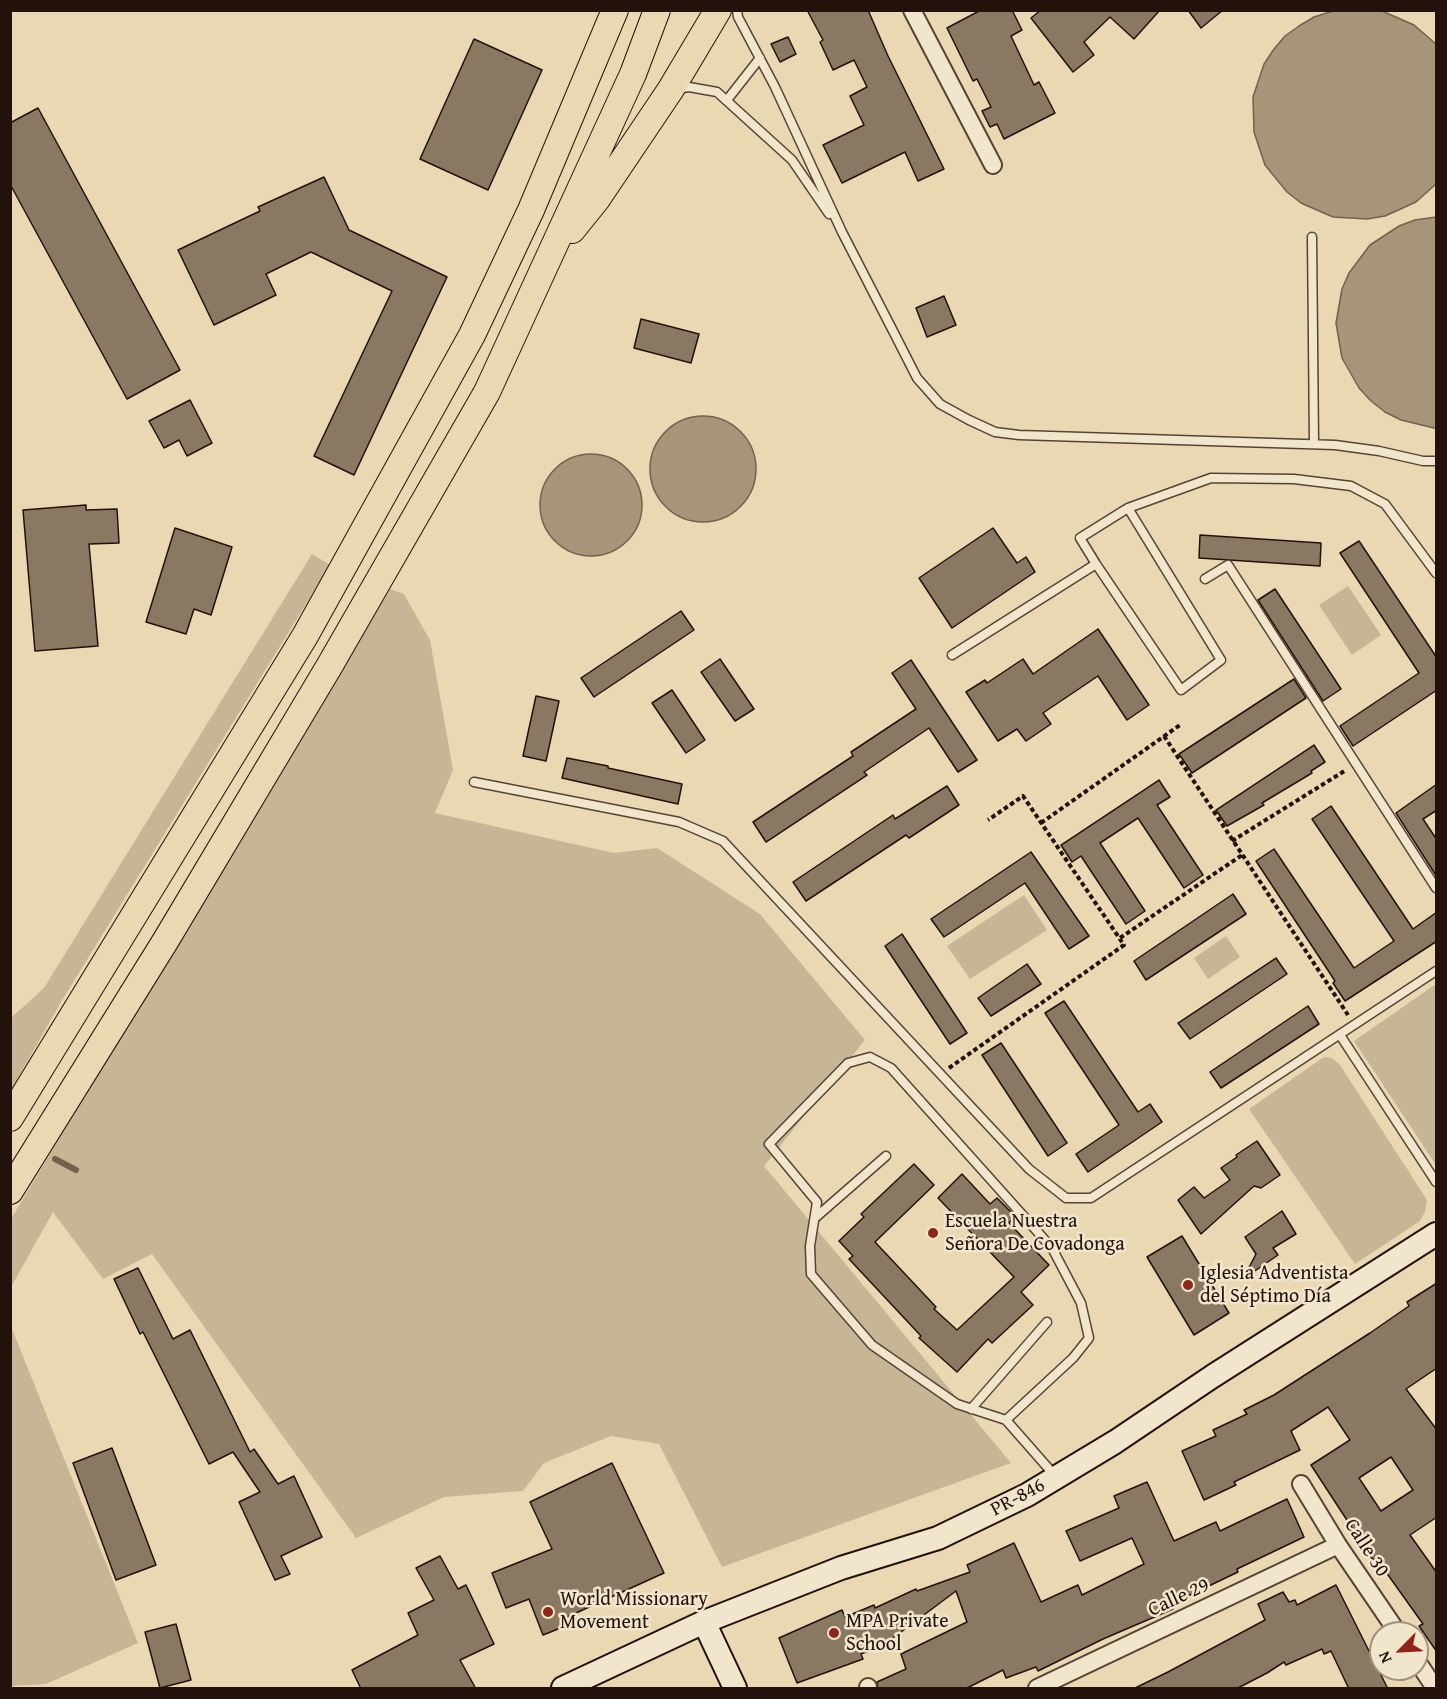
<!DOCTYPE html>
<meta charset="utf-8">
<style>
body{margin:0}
#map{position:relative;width:1447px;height:1699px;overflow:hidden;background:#e9d8b1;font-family:"Gentium Book Plus",serif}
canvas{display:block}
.frame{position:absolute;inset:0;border:12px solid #23120c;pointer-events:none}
.north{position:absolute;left:1369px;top:1621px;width:60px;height:60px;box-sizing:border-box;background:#f1e6cc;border:2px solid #9f917f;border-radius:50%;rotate:246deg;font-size:16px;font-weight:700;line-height:24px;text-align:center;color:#23120c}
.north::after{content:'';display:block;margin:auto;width:21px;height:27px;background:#8f2418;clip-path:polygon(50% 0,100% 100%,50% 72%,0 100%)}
</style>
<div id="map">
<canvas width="1447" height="1699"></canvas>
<div class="frame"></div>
<div class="north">N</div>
</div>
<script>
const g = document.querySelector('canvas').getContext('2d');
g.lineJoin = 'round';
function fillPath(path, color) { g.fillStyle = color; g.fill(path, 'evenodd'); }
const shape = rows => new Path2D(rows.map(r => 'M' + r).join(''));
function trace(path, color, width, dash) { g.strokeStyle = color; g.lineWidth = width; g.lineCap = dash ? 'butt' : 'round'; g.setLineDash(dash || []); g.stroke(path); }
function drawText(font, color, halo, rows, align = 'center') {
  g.font = font + ' "Gentium Book Plus",serif'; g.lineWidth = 5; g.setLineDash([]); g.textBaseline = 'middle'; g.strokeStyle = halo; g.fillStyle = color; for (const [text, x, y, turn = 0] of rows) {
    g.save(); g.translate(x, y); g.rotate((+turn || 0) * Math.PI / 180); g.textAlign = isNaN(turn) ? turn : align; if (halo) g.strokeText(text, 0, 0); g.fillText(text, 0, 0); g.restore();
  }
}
const green = shape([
 [312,554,330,565,61,1002,11,1090,11,1018,44,988],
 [1348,586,1381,635,1352,655,1319,605],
 [390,589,404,594,430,640,453,770,435,813,614,853,657,848,760,914,865,1040,764,1166,1011,1463,722,1567,659,1444,611,1436,544,1463,523,1491,444,1497,356,1538,152,1254,103,1279,53,1212,11,1287,11,1219],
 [1024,895,1047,930,970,979,947,946],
 [1226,936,1240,957,1208,979,1194,958],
 [1436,984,1436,1165,1354,1041],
 [1324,1057,1332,1058,1340,1065,1427,1200,1425,1212,1420,1221,1355,1264,1249,1109],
 [10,1324,138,1643,46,1684,11,1686]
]);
const water = shape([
 [1336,10,1382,11,1414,25,1436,44,1436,184,1416,202,1385,216,1367,219,1333,217,1301,203,1287,192,1265,165,1254,132,1253,97,1264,64,1274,49,1285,36,1299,26,1314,17,1336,10],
 [1436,217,1436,428,1434,428,1401,420,1385,412,1371,401,1359,388,1342,358,1336,323,1342,289,1349,273,1370,245,1399,226,1415,220,1436,217],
 '650 469a53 53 0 1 1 106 0a53 53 0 1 1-106 0Z',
 '540 505a51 51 0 1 1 102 0a51 51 0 1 1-102 0Z'
]);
const stream = shape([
 [55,1159,76,1170]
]);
const building = shape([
 [807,10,868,10,888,56,944,169,918,181,905,152,842,183,823,145,864,125,850,96,867,87,854,60,833,70,820,42,823,40,807,10],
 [981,10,1012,10,1022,30,1011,36,1034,85,1039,82,1055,113,1004,139,997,124,990,127,982,111,991,107,977,79,973,81,947,28,981,10],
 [1041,10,1160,10,1134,39,1110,17,1084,42,1094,55,1073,72,1031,18,1041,10],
 [1188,10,1223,10,1201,28,1188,10],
 [788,37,796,54,780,62,771,44,788,37],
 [474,39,542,70,488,190,420,159,474,39],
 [38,108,180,370,127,399,10,184,10,123,38,108],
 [324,177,349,230,447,277,354,475,314,456,392,291,311,252,266,274,276,295,214,325,178,250,260,211,258,207,324,177],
 [944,296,956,325,927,337,916,308,944,296],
 [641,319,699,334,691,363,634,348,641,319],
 [190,400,212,443,187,456,179,440,164,448,149,421,190,400],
 [86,505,86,510,117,509,119,543,89,544,98,646,35,651,23,510,86,505],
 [175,528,232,547,211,615,194,609,186,634,146,622,175,528],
 [993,528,1017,563,1026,557,1035,572,952,628,919,578,993,528],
 [1200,535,1321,543,1320,566,1199,558,1200,535],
 [1359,541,1437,658,1437,690,1353,746,1340,726,1419,673,1340,553,1359,541],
 [1275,589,1341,689,1323,701,1258,600,1275,589],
 [681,611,694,630,594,697,581,678,681,611],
 [1098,629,1149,705,1127,720,1098,676,1043,713,1051,724,1026,741,1017,729,998,741,966,692,985,680,987,683,1023,659,1033,674,1098,629],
 [720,659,754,709,735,721,701,672,720,659],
 [911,660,977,760,958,772,929,728,864,772,867,775,766,842,753,822,853,756,851,752,916,709,892,673,911,660],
 [1294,679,1306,698,1192,773,1179,754,1294,679],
 [672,690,705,740,686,753,652,703,672,690],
 [536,696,559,701,546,761,523,756,536,696],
 [1314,745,1325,762,1311,771,1312,773,1262,803,1264,805,1227,826,1216,810,1314,745],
 [567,758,608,766,608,768,682,784,678,804,562,778,567,758],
 [1159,780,1170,797,1157,805,1203,875,1184,888,1138,818,1100,843,1145,911,1126,924,1081,856,1072,862,1061,845,1159,780],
 [1437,784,1437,810,1423,819,1437,840,1437,877,1396,813,1437,784],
 [947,786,959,805,909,838,906,835,806,901,793,882,893,815,895,819,947,786],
 [1331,806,1413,929,1437,912,1437,941,1345,1001,1333,983,1335,981,1256,861,1274,849,1354,968,1394,941,1312,819,1331,806],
 [1031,852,1089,936,1069,949,1025,883,944,937,931,919,1031,852],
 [1233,894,1246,914,1146,980,1134,961,1233,894],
 [902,934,967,1033,950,1044,885,946,902,934],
 [1276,958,1287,974,1190,1039,1178,1023,1276,958],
 [1027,964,1041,984,991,1016,978,998,1027,964],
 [1064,1001,1138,1112,1150,1104,1162,1122,1088,1172,1076,1154,1119,1125,1045,1013,1064,1001],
 [1308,1006,1319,1024,1221,1088,1210,1072,1308,1006],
 [1001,1043,1067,1143,1048,1156,982,1055,1001,1043],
 [1257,1141,1280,1175,1261,1188,1254,1186,1201,1234,1178,1200,1194,1187,1204,1198,1230,1180,1221,1168,1237,1157,1236,1155,1257,1141],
 [914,1164,934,1185,875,1242,936,1307,934,1309,957,1330,1014,1277,938,1198,962,1174,990,1204,997,1198,1015,1216,1009,1223,1049,1265,1021,1292,1033,1305,992,1343,988,1339,957,1372,919,1338,921,1336,849,1259,853,1256,839,1241,864,1217,861,1214,914,1164],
 [1282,1211,1296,1234,1273,1248,1278,1255,1243,1279,1256,1254,1245,1237,1282,1211],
 [1182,1236,1229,1313,1194,1335,1147,1257,1182,1236],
 [138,1268,173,1339,190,1330,250,1452,254,1449,278,1484,294,1476,322,1537,281,1556,290,1574,275,1580,239,1502,260,1492,233,1452,209,1464,143,1332,140,1334,114,1279,138,1268],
 [1437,1283,1437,1368,1406,1389,1437,1430,1437,1517,1410,1535,1437,1573,1437,1652,1419,1626,1423,1624,1376,1558,1373,1560,1311,1465,1350,1440,1328,1407,1291,1431,1300,1450,1234,1482,1236,1485,1204,1500,1182,1451,1216,1436,1213,1430,1247,1414,1244,1410,1274,1395,1370,1333,1409,1306,1407,1302,1437,1283],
 [1391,1457,1413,1490,1381,1511,1359,1478,1391,1457],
 [112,1448,156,1565,116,1580,73,1463,112,1448],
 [612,1463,664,1573,565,1618,568,1625,543,1635,529,1599,506,1608,492,1573,552,1549,530,1502,612,1463],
 [1147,1482,1174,1541,1216,1522,1220,1531,1287,1499,1304,1537,1237,1569,1238,1572,1171,1604,1173,1609,1103,1639,1038,1671,1036,1667,1006,1678,1003,1670,965,1689,878,1689,877,1682,906,1669,901,1654,967,1622,956,1591,885,1644,861,1654,863,1659,797,1683,779,1638,842,1610,845,1617,874,1605,875,1608,916,1589,917,1591,970,1572,967,1565,1014,1543,1041,1602,1078,1585,1082,1595,1144,1564,1132,1538,1080,1561,1066,1531,1119,1508,1114,1496,1147,1482],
 [440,1556,458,1589,466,1585,494,1644,460,1660,476,1689,361,1689,352,1670,418,1635,408,1613,434,1600,416,1568,440,1556],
 [1336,1585,1388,1689,1349,1689,1331,1651,1324,1654,1322,1649,1286,1665,1284,1662,1267,1673,1236,1689,1133,1689,1168,1672,1265,1620,1258,1604,1283,1592,1289,1602,1295,1600,1297,1605,1336,1585],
 [176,1624,191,1680,160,1688,145,1632,176,1624]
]);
const path = shape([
 [1164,736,1348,1015],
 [1041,823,1180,725],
 [1232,841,1346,770],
 [1120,938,1242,855],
 [949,1068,1124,945,1023,796,988,820]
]);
const lane = shape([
 [737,10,738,17,775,87,842,232,893,331,917,378,940,404,969,420,995,432,1019,435,1335,445,1379,451,1423,461,1436,461],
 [676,89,689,87,717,92,792,160,829,214],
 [727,100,760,58],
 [1312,237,1314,444],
 [1128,508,1211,478,1294,479,1351,486,1385,504,1436,573],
 [1205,579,1228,565,1436,888],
 [952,655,1096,564,1080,538,1128,508,1221,660,1181,690,1096,564],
 [474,782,679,822,723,841,1029,1169,1066,1198,1091,1198,1436,971],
 [1340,1035,1436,1182],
 [815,1218,886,1156],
 [971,1409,1047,1322],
 [1006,1420,1073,1358,1089,1338,1081,1303,1052,1248,891,1068,870,1057,848,1063,769,1144,817,1202,810,1246,811,1274,872,1345,957,1404,1006,1420,1056,1477]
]);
const street = shape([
 [912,10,993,165],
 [1301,1484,1338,1545,1398,1633],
 [1417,1661,1435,1688],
 [868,1687,868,1688],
 [1037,1688,1338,1545]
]);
const secondary = shape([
 [704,1622,735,1688],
 [563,1688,704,1622,841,1568,938,1538,1027,1495,1115,1442,1213,1376,1436,1234]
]);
const primary = shape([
 [572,230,597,199,671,89,718,10],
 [10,1118,305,636,472,335,531,210,615,10],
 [10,1191,166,940,330,665,487,392,633,74,657,10]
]);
const markers = [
 [933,1233,6,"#8f2418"],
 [1188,1285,6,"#8f2418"],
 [548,1612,6,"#8f2418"],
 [834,1633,6,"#8f2418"]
];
const poiNames = [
 ["Escuela Nuestra",945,1222],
 ["Señora De Covadonga",945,1245],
 ["Iglesia Adventista",1200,1274],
 ["del Séptimo Día",1200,1297],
 ["World Missionary",560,1600],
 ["Movement",560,1623],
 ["MPA Private",846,1622],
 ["School",846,1645]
];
const streetNames = [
 ["PR-846",1018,1498,-28],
 ["Calle 30",1366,1548,57],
 ["Calle 29",1179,1598,-25]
];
fillPath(green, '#c7b695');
fillPath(water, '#a69579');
trace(water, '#72614d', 1.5);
trace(stream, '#72614d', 6);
fillPath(building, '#8a7962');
trace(building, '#23120c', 1.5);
trace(lane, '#544435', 11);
trace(street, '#544435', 20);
trace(secondary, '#23120c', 26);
trace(primary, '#23120c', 28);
trace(path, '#23120c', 4, [4.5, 3]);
trace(lane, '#f1e6cc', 8);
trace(street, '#f1e6cc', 16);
trace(secondary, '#f1e6cc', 22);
trace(primary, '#e9d8b1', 26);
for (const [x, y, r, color] of markers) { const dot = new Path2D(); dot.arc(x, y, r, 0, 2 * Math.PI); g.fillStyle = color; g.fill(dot); trace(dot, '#f1e6cc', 2); }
drawText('20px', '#23120c', '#f1e6cc', poiNames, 'left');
drawText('20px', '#23120c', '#f1e6cc', streetNames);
</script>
